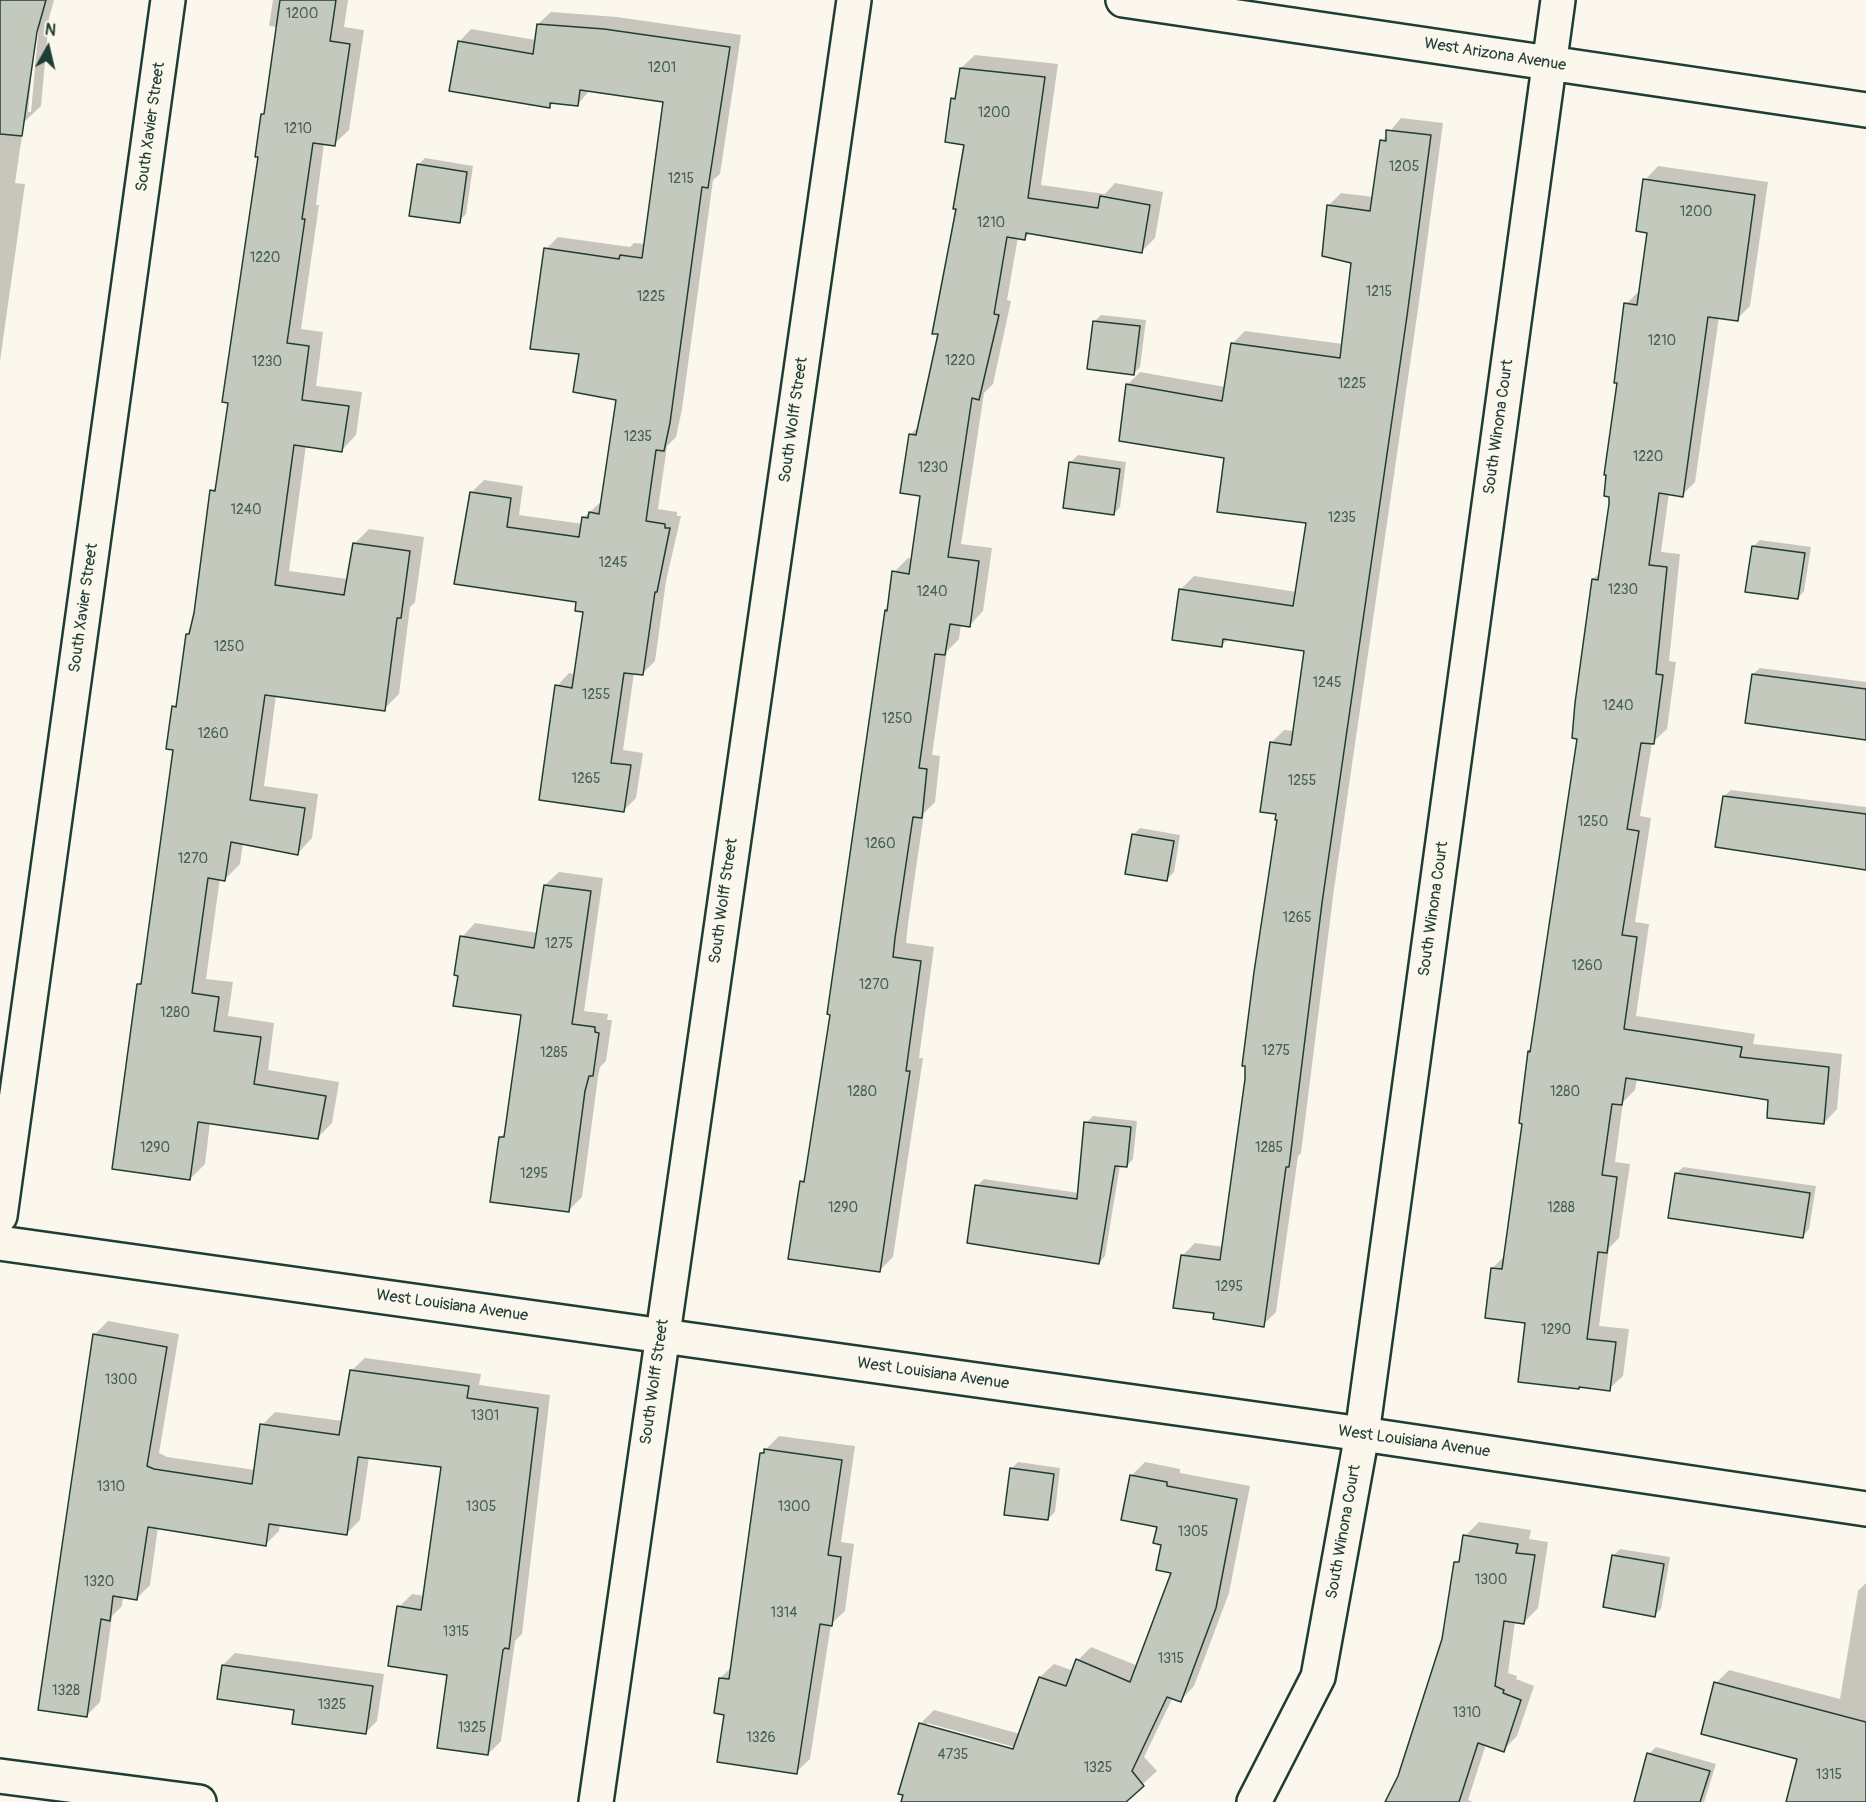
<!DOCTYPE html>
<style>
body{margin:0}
#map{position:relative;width:1866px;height:1802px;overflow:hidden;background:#fbf7ec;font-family:Pangolin,sans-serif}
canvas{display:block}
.north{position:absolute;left:18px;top:18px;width:60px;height:60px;-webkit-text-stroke:4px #fbf7ec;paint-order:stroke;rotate:8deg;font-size:16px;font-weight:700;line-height:24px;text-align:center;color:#1f3d34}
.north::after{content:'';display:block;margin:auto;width:21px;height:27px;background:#1f3d34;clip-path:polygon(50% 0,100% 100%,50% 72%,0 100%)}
</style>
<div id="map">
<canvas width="1866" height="1802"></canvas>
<div class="north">N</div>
</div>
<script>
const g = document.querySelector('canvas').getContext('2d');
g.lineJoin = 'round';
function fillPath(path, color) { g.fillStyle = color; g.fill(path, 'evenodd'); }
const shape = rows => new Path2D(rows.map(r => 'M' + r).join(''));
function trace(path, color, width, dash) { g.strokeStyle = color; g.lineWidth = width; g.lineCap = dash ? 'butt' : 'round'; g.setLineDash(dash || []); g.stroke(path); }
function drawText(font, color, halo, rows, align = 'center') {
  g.font = font + ' Pangolin,sans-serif'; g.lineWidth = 4.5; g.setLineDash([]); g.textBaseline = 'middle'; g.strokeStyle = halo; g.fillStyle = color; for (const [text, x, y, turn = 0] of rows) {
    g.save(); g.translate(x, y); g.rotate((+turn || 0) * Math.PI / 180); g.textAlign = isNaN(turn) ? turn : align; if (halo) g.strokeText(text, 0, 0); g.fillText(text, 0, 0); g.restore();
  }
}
const shadow = shape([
 [0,0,54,0,49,18,41,106,24,122,15,183,25,184,0,361],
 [36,24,39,24,31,112,28,112],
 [273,0,348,0,344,27,364,30,349,130,334,144,324,143,316,205,319,205,301,329,323,332,316,386,362,392,356,435,342,450,306,445,289,571,348,579,354,544,369,529,424,537,415,602,410,607,399,694,384,709,276,695,264,786,318,794,312,838,298,853,243,843,240,864,225,879,220,878,206,979,233,982,228,1016,274,1023,268,1070,339,1082,332,1123,318,1137,210,1122,205,1164,190,1179,139,984,144,980,175,749,174,707,178,703,187,634,192,630,212,491,218,484,260,156,262,115,266,111,278,27,269,26],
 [551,12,617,17,741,35,720,174,713,180,682,409,676,437,667,446,658,509,677,512,677,516,681,516,666,581,655,661,642,674,634,673,623,750,643,753,636,798,624,810,557,686,569,673,576,675,585,611,578,601,471,493,484,480,523,486,519,515,583,524,583,518,602,501,617,399,546,249,558,237,630,247,634,243,645,244,664,101,590,90,577,105,554,102,550,106,459,42,471,29,536,40,538,24],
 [975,55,1058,64,1041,185,1105,194,1115,183,1163,192,1155,238,1141,252,1030,233,1025,238,1018,237,1007,300,1011,301,993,384,984,393,961,544,992,548,983,611,970,625,961,624,959,639,947,651,932,755,940,756,935,802,924,813,908,924,906,943,934,947,919,1058,923,1058,893,1257,880,1270,801,1182,806,1176,832,1014,886,611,889,607,894,572,908,558,912,559,921,495,911,434,919,426,939,333,966,144,953,99,957,94,961,68],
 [1401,118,1443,123,1419,302,1334,889,1301,1153,1298,1156,1276,1312,1263,1325,1216,1312,1182,1256,1195,1243,1224,1247,1279,819,1271,743,1284,730,1295,731,1306,649,1228,639,1222,645,1173,638,1181,589,1194,576,1297,592,1308,522,1226,457,1127,385,1140,372,1225,387,1233,343,1245,331,1343,344,1353,262,1329,205,1341,193,1374,197,1382,141],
 [425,158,473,166,466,214,459,221,418,165],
 [1658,166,1768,182,1750,306,1737,319,1719,317,1695,482,1682,495,1669,493,1661,552,1680,554,1669,661,1676,662,1667,729,1652,743,1640,816,1651,818,1635,922,1649,924,1636,1016,1755,1034,1753,1044,1842,1054,1837,1109,1824,1123,1770,1099,1637,1079,1635,1090,1623,1102,1615,1162,1630,1164,1619,1238,1609,1248,1599,1326,1629,1329,1623,1376,1609,1389,1581,1386,1579,1388,1527,1322,1492,1268,1505,1256,1524,1122,1529,1052,1532,1049,1579,738,1593,579,1601,572,1610,504,1626,304,1639,291,1649,231,1645,180],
 [1101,315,1146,320,1140,367,1133,374,1094,322],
 [1078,455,1126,462,1120,507,1114,514,1065,507,1071,462],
 [1760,540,1811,547,1804,591,1798,598,1753,547],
 [1760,668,1866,682,1866,739,1753,674],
 [1731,790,1866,807,1866,868,1724,796],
 [1140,828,1180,835,1174,872,1167,879,1133,835],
 [559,872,603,878,584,1011,608,1014,607,1020,612,1020,606,1061,600,1067,598,1077,582,1197,569,1210,501,1137,506,1132,523,1014,459,974,462,937,475,923,538,933,545,885],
 [1093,1116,1137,1121,1133,1159,1127,1166,1120,1165,1105,1256,1099,1263,977,1186,984,1179,1079,1193,1086,1123],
 [1683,1167,1816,1186,1809,1229,1803,1236,1676,1174],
 [108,1321,179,1334,159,1453,167,1457,255,1470,262,1425,275,1412,343,1421,352,1370,365,1358,481,1374,479,1385,550,1395,522,1634,515,1641,501,1741,488,1754,449,1674,399,1607,412,1594,424,1596,443,1465,369,1457,360,1520,347,1533,280,1524,279,1531,266,1544,158,1527,150,1585,137,1598,123,1596,122,1606,112,1616,100,1702,87,1715,95,1334],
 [779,1436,855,1446,841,1542,854,1544,845,1611,831,1624,810,1759,796,1772,726,1713,720,1678,732,1667,762,1453],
 [1018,1462,1060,1468,1055,1512,1048,1519,1011,1469],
 [1145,1462,1180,1469,1180,1473,1250,1486,1229,1593,1194,1686,1181,1700,1173,1697,1144,1757,1157,1771,1123,1802,920,1802,920,1724,934,1710,1020,1734,1040,1677,1054,1664,1074,1671,1078,1660,1091,1647,1138,1666,1173,1572,1159,1526,1131,1476],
 [927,1723,1021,1749,1020,1752,927,1726],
 [1479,1522,1531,1530,1529,1539,1548,1542,1538,1608,1524,1622,1515,1621,1508,1673,1517,1676,1516,1679,1534,1686,1517,1736,1503,1750,1486,1744,1468,1800,1473,1802,1387,1802,1399,1776,1444,1639,1456,1563,1462,1557,1465,1536],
 [1620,1549,1670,1557,1661,1609,1654,1615,1605,1606,1614,1555],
 [1866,1583,1866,1802,1787,1802,1799,1758,1716,1683,1729,1670,1840,1699,1858,1591],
 [235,1653,384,1674,377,1721,365,1733,295,1709,223,1665],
 [1656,1747,1716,1764,1704,1802,1636,1802,1649,1754]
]);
const building = shape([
 [0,0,46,0,37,32,22,136,0,134,0,0],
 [280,0,336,0,330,41,350,44,335,146,313,143,302,219,305,219,287,343,309,346,302,400,349,406,342,452,294,445,275,585,344,595,353,543,410,551,401,618,397,618,385,711,265,695,250,800,305,808,298,855,231,842,225,881,208,878,192,993,219,997,214,1031,261,1037,254,1084,326,1096,318,1139,198,1122,190,1180,112,1169,137,984,141,984,173,750,166,749,172,706,176,707,186,634,189,634,194,613,210,490,215,491,228,403,222,402,258,157,255,157,261,114,264,114,280,0],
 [537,24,604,29,730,47,708,188,702,187,670,423,664,451,656,450,646,521,665,524,665,528,670,528,657,592,655,592,643,675,624,673,611,763,631,765,624,812,539,800,555,685,572,688,583,612,575,611,576,602,454,584,470,492,511,498,507,527,579,537,582,517,588,518,589,512,599,514,616,400,573,392,579,354,530,349,544,248,619,259,620,255,642,258,663,102,580,90,578,106,550,103,550,108,449,91,458,41,533,54,537,24],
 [960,68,1045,77,1028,198,1098,208,1100,196,1150,205,1142,253,1026,233,1025,240,1007,237,994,314,999,315,979,400,972,398,948,557,979,561,970,627,950,624,945,655,935,654,919,768,927,769,922,818,913,817,895,938,893,957,921,961,906,1071,910,1071,880,1272,788,1259,800,1181,804,1182,830,1015,827,1014,885,610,887,611,892,571,909,574,920,496,900,493,909,434,916,435,938,334,932,334,956,209,953,209,964,145,945,142,951,98,955,99,960,68],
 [1386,130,1431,135,1407,316,1322,903,1289,1167,1286,1167,1264,1327,1213,1319,1214,1313,1173,1308,1181,1255,1220,1260,1245,1079,1245,1066,1242,1066,1254,972,1277,820,1275,820,1276,814,1260,812,1270,742,1291,745,1304,651,1223,639,1222,647,1172,640,1179,589,1293,606,1306,523,1217,512,1224,458,1119,441,1126,384,1222,401,1231,343,1340,358,1351,263,1322,256,1327,205,1370,211,1380,140,1386,141,1386,130],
 [417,164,467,172,460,223,409,216,417,164],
 [1643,179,1755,195,1738,321,1708,317,1683,497,1659,493,1649,565,1667,567,1656,674,1663,675,1654,744,1641,743,1627,829,1639,831,1622,935,1637,937,1624,1029,1742,1047,1740,1057,1829,1067,1824,1124,1767,1118,1768,1100,1626,1078,1622,1105,1612,1104,1602,1175,1617,1177,1607,1253,1598,1252,1587,1339,1616,1342,1610,1391,1579,1387,1579,1389,1518,1382,1525,1323,1485,1318,1491,1268,1502,1269,1522,1124,1519,1123,1528,1051,1530,1052,1577,739,1572,738,1575,703,1592,579,1598,580,1609,504,1609,497,1604,496,1606,475,1604,475,1617,383,1614,383,1624,303,1637,305,1647,233,1636,231,1643,179],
 [1093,321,1140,326,1134,375,1087,369,1093,321],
 [1069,462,1120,469,1114,515,1063,508,1069,462],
 [1752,546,1805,553,1798,599,1745,592,1752,546],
 [1752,674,1866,689,1866,740,1745,723,1752,674],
 [1723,796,1866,814,1866,870,1715,847,1723,796],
 [1132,834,1174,841,1167,881,1125,874,1132,834],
 [544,885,591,891,572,1024,595,1027,595,1032,599,1033,593,1076,589,1076,585,1091,569,1212,490,1202,499,1137,504,1137,521,1015,453,1006,458,976,454,975,460,936,534,948,544,885],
 [1084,1122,1131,1127,1127,1167,1115,1166,1099,1264,967,1243,975,1185,1077,1199,1084,1122],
 [1675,1173,1810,1193,1803,1238,1668,1218,1675,1173],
 [93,1334,167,1347,147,1466,154,1469,252,1484,260,1424,339,1435,350,1370,469,1386,467,1398,538,1408,509,1649,505,1648,503,1650,488,1755,437,1748,447,1675,388,1666,397,1606,421,1610,441,1467,358,1457,347,1535,269,1524,266,1546,148,1527,137,1600,113,1596,110,1621,101,1619,87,1717,38,1710,93,1334],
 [764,1449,842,1460,828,1555,841,1557,832,1626,820,1624,797,1774,717,1762,724,1715,714,1713,719,1678,729,1679,760,1453,764,1453,764,1449],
 [1010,1468,1054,1474,1048,1520,1004,1515,1010,1468],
 [1130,1475,1167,1482,1167,1486,1237,1499,1216,1608,1181,1702,1167,1697,1132,1771,1144,1786,1126,1802,901,1802,903,1795,898,1794,919,1723,1013,1749,1039,1677,1066,1686,1076,1659,1130,1682,1171,1573,1156,1570,1161,1545,1153,1543,1157,1527,1121,1520,1130,1475],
 [1463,1535,1518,1544,1516,1553,1535,1555,1524,1624,1504,1621,1495,1686,1504,1690,1503,1693,1521,1700,1504,1752,1478,1743,1459,1802,1385,1802,1398,1776,1442,1639,1454,1562,1459,1562,1463,1535],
 [1612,1555,1664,1564,1655,1617,1603,1607,1612,1555],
 [222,1665,373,1686,366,1734,292,1724,294,1710,217,1699,222,1665],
 [1714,1682,1866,1722,1866,1802,1786,1802,1797,1759,1701,1734,1714,1682],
 [1647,1753,1710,1771,1700,1802,1634,1802,1647,1753]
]);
const minor = shape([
 [1123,0,1866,110],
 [0,1216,168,0],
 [0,1776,199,1802],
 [596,1802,854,0],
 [1254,1802,1318,1677,1362,1434,1558,0]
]);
const tertiary = shape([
 [0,1243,1362,1434,1866,1509]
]);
const numberNames = [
 ["1200",302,14],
 ["1201",662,68],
 ["1200",994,113],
 ["1210",298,129],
 ["1205",1404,167],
 ["1215",681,179],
 ["1200",1696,212],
 ["1210",991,223],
 ["1220",265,258],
 ["1215",1379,292],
 ["1225",651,297],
 ["1210",1662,341],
 ["1220",960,361],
 ["1230",267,362],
 ["1225",1352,384],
 ["1235",638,437],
 ["1220",1648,457],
 ["1230",933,468],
 ["1240",246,510],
 ["1235",1342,518],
 ["1245",613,563],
 ["1230",1623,590],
 ["1240",932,592],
 ["1250",229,647],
 ["1245",1327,683],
 ["1255",596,695],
 ["1240",1618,706],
 ["1250",897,719],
 ["1260",213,734],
 ["1265",586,779],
 ["1255",1302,781],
 ["1250",1593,822],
 ["1260",880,844],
 ["1270",193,859],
 ["1265",1297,918],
 ["1275",559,944],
 ["1260",1587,966],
 ["1270",874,985],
 ["1280",175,1013],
 ["1275",1276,1051],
 ["1285",554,1053],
 ["1280",862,1092],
 ["1280",1565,1092],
 ["1290",155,1148],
 ["1285",1269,1148],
 ["1295",534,1174],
 ["1290",843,1208],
 ["1288",1561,1208],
 ["1295",1229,1287],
 ["1290",1556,1330],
 ["1300",121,1380],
 ["1301",485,1416],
 ["1310",111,1487],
 ["1305",481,1507],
 ["1300",794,1507],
 ["1305",1193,1532],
 ["1300",1491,1580],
 ["1320",99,1582],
 ["1314",784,1613],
 ["1315",456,1632],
 ["1315",1171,1659],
 ["1328",66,1691],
 ["1325",332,1705],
 ["1310",1467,1713],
 ["1325",472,1728],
 ["1326",761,1738],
 ["4735",953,1755],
 ["1325",1098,1768],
 ["1315",1829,1775]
];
const streetNames = [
 ["West Arizona Avenue",1495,55,9],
 ["South Xavier Street",151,127,-82],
 ["South Wolff Street",794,420,-82],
 ["South Winona Court",1499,427,-82],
 ["South Xavier Street",84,608,-82],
 ["South Wolff Street",724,901,-82],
 ["South Winona Court",1434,909,-82],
 ["West Louisiana Avenue",452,1306,8],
 ["West Louisiana Avenue",933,1374,8],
 ["South Wolff Street",655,1382,-82],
 ["West Louisiana Avenue",1414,1442,8],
 ["South Winona Court",1344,1532,-80]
];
fillPath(shadow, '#0003');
fillPath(building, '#c4c9be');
trace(building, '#1f3d34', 1.5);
trace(minor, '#1f3d34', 38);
trace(tertiary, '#1f3d34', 38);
trace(minor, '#fbf7ec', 33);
trace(tertiary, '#fbf7ec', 33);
drawText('14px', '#486056', null, numberNames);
drawText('16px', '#1f3d34', '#fbf7ec', streetNames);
</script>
